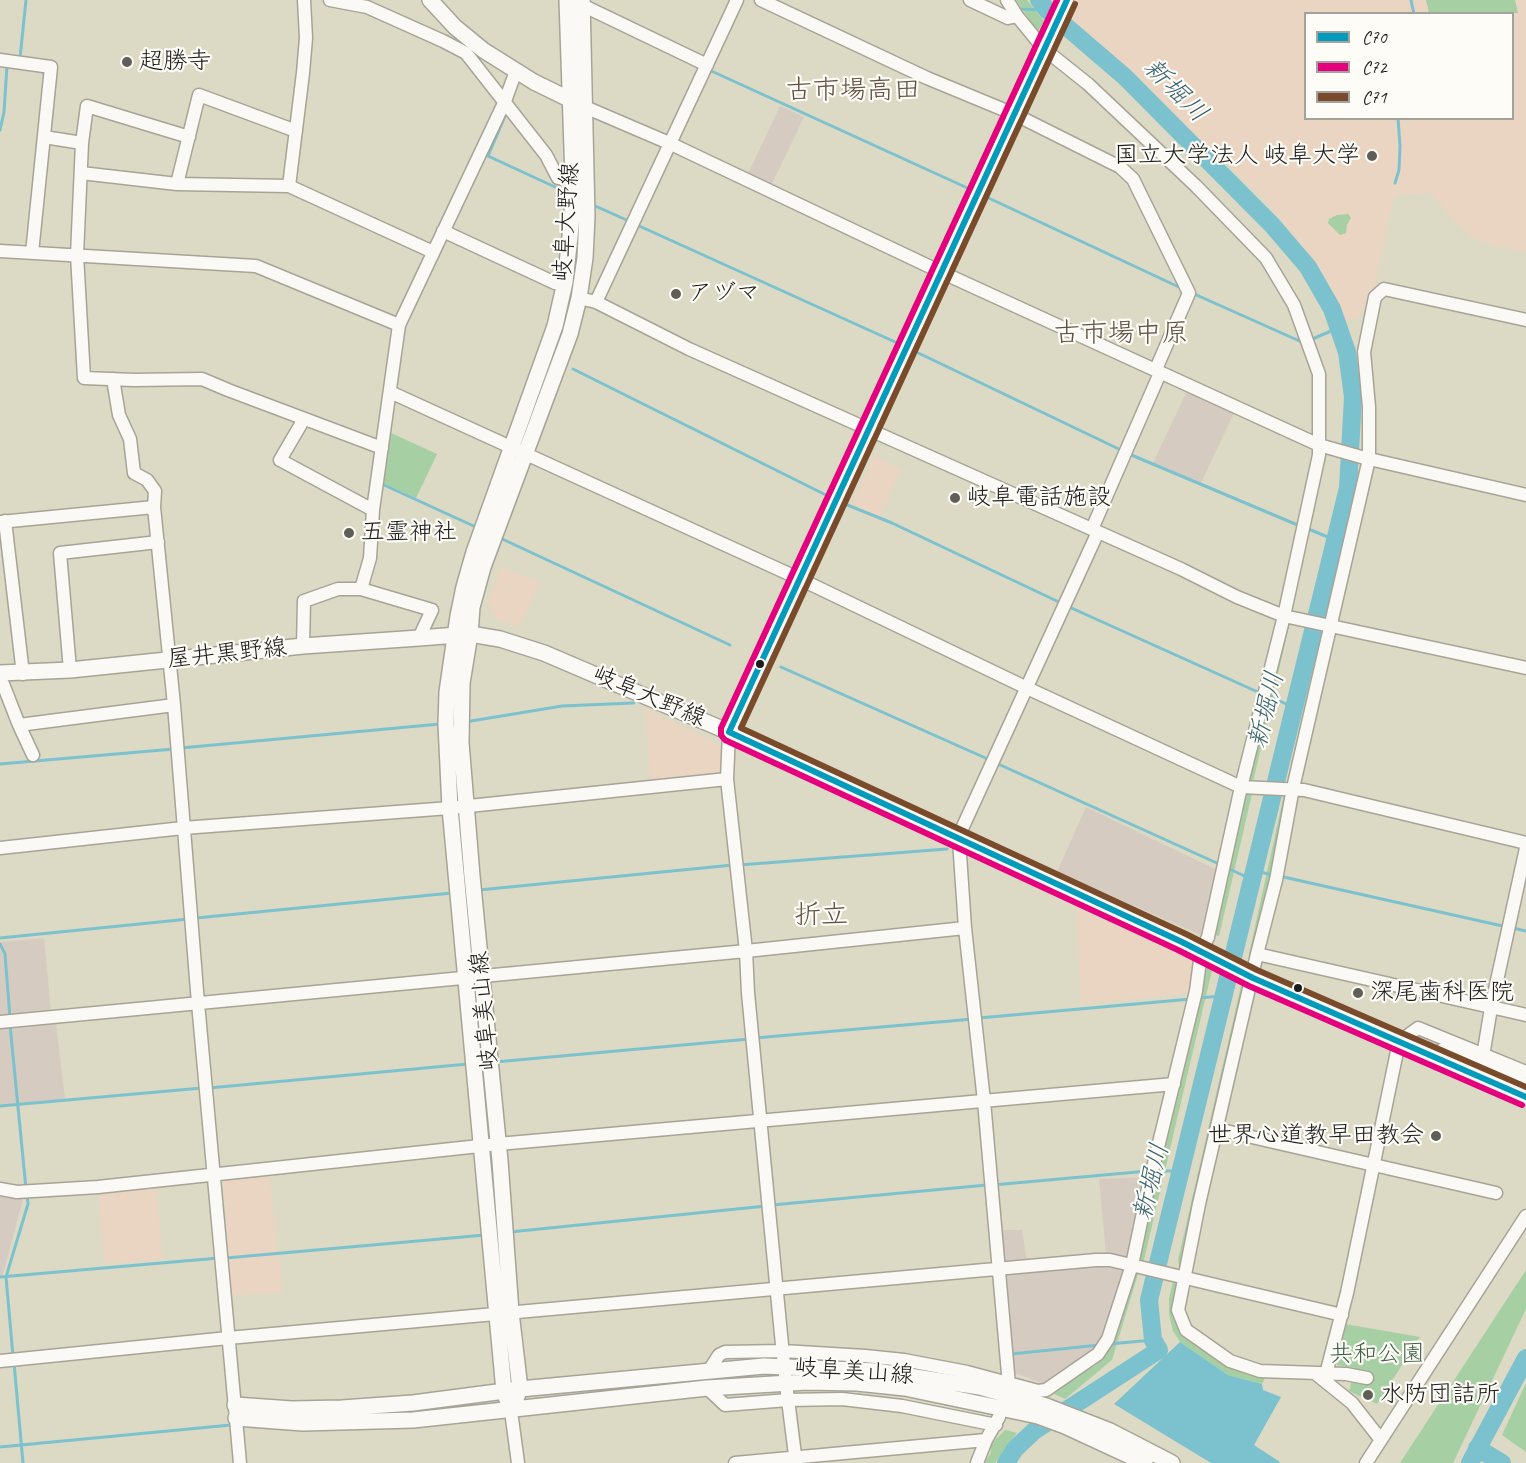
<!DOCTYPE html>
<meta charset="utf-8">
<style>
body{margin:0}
#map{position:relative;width:1526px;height:1463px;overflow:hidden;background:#dcd9c4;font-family:Caveat,sans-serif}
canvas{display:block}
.legend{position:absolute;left:1304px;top:12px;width:210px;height:108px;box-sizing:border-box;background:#fdfcf7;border:2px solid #a3a29f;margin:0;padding:8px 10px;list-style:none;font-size:18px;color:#1c1c1c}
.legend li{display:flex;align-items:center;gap:12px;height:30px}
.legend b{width:30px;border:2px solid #a3a29f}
</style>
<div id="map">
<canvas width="1526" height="1463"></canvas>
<ul class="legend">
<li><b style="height:8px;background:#039bbc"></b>C70</li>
<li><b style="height:8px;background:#e5007d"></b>C72</li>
<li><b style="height:8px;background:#7a4b2a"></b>C71</li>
</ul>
</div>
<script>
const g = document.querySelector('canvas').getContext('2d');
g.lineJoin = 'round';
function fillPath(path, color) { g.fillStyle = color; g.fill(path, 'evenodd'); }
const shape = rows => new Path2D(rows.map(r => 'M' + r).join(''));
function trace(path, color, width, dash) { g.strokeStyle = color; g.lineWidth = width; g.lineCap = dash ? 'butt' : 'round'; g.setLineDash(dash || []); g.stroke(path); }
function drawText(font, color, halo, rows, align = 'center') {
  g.font = font + ' Caveat,"Klee One",sans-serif'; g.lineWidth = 4.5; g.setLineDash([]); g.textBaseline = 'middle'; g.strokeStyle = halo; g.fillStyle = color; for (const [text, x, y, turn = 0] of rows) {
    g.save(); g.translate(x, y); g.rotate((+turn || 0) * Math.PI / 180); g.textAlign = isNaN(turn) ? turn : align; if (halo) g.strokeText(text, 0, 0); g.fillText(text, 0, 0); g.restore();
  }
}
const built = shape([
 [1029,0,1526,0,1526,252,1498,247,1473,238,1455,222,1431,193,1397,195,1392,201,1376,282,1358,318,1346,321,1322,272,1266,201,1145,88,1058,34],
 [1306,14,1512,14,1512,118,1306,118],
 [874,456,901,469,878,521,850,508],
 [502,567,540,582,520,627,495,618,488,601],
 [645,708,721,746,724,772,650,779],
 [1076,908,1193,960,1189,993,1081,1004],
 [269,1174,283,1292,232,1296,223,1178],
 [156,1184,163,1260,105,1264,98,1191]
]);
const industrial = shape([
 [780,106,804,117,770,188,746,178],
 [1187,391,1234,413,1200,485,1153,463],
 [1086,807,1219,871,1203,936,1057,872],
 [44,938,51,1012,0,1017,0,942],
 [56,1024,65,1099,0,1105,0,1029],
 [1147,1177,1130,1255,1123,1269,1104,1338,1092,1352,1047,1385,1012,1372,997,1230,1022,1230,1028,1270,1106,1254,1099,1179],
 [0,1195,23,1199,2,1278,0,1278]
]);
const green = shape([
 [1016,0,1027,0,1044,21,1038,32],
 [1426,0,1515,0,1518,13,1429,13],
 [1348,214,1351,218,1347,225,1346,233,1340,235,1328,223,1329,219,1337,215],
 [391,433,437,454,416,498,383,483],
 [1290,622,1253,782,1248,781,1284,623],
 [1248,790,1253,790,1219,936,1214,935],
 [1284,794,1289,797,1255,955,1249,954],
 [1206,967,1212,970,1143,1264,1139,1263,1138,1258],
 [1241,986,1247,988,1180,1271,1178,1260],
 [1526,1270,1526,1309,1453,1463,1400,1463],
 [1135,1271,1139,1271,1112,1360,1065,1399,1054,1394,1061,1385,1096,1365,1103,1358,1108,1349],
 [1173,1281,1179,1283,1182,1331,1266,1376,1262,1384,1228,1375,1180,1342,1173,1331,1169,1314,1169,1299],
 [1345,1324,1420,1337,1377,1404,1349,1391,1355,1368,1337,1365],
 [1526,1383,1526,1452,1502,1435],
 [1005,1430,1017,1433,995,1463,984,1463,991,1453,990,1445]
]);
const water = shape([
 [1180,1342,1228,1375,1262,1384,1263,1390,1281,1397,1254,1445,1280,1462,1279,1463,1211,1463,1114,1404]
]);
const stream = shape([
 [1411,0,1414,14],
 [1018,9,1047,10],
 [20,58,26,0],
 [707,69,974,191],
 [505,116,488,156,568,193],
 [0,130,4,112,7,65],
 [1395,183,1399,170,1400,146,1398,118],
 [980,194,1181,288],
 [593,205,631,222],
 [637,225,904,346],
 [1192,293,1304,343],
 [1310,340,1338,328],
 [910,349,1123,451],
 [573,369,834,499],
 [1129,454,1300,526],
 [384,485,478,528],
 [840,502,892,523,1061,603],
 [1306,528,1335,540],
 [500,538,730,645],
 [1067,606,1260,693],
 [781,667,990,760],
 [1266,695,1293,707],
 [465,722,562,706,634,703],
 [181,748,440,724],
 [996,763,1219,864],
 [0,764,174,749],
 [739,865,947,849],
 [1225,867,1251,879],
 [1253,870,1272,875],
 [1279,876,1507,927],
 [479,890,733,865],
 [196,918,452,893],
 [1513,928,1526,931],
 [0,938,189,919],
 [0,944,5,954,10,1018],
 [1197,998,1223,996],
 [979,1018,1191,999],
 [10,1025,26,1189],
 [755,1038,973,1019],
 [495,1062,749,1039],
 [209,1088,468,1064],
 [0,1106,202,1088],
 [1155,1171,1180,1171],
 [993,1185,1148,1171],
 [772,1205,987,1185],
 [510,1232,766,1206],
 [226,1258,485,1235],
 [0,1277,219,1258],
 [1109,1344,1153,1340],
 [1011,1354,1100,1345],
 [13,1356,6,1277,28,1204,27,1195],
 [14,1363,23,1463],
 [0,1447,231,1425]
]);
const river = shape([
 [1477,1448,1502,1463],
 [1006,1463,1015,1449,1034,1431,1159,1350,1153,1340,1149,1300,1348,488,1353,397,1347,352,1332,309,1308,267,1272,225,1125,77,1047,10,1039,0],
 [1470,1463,1526,1358]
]);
const minor = shape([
 [330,0,367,7,443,41,466,53,546,155,558,178,573,179],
 [761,0,927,78,1014,114,1120,167,1133,179,1189,293,1156,369],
 [970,0,1008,18,1017,16],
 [582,5,707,65],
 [0,60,51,67,32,253],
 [585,107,669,143,941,272,1319,445,1365,458,1526,495],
 [44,137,82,143],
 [189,137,87,106,82,143,77,255,84,378,134,380,202,379,228,390,382,448],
 [81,173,177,184,289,186,433,252],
 [177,184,199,95,296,131],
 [289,186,303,73,306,38,304,0],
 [443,231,555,283,565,282],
 [0,251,256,266,399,325],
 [579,298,596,302,689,349,1181,569,1237,597,1284,616,1526,668],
 [596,302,737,0],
 [113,379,119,415,130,439,134,473,147,480,155,491,154,507,174,705,198,1003,240,1463],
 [390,392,800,579,1027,688,1241,787,1304,790,1526,843],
 [304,419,280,460,373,510],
 [5,521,23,674],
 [0,522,154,507],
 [1092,529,1160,373],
 [361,589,432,610,419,638],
 [303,646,304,601,338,589,361,589,370,558,373,510,399,325,505,101,516,71],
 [70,670,60,553,158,542],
 [3,684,19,725,33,755],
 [19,725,174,705],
 [0,848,183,828,450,808,727,779],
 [1257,954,1276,880,1293,788,1369,459,1369,407,1364,352,1375,297,1384,289,1526,320],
 [0,1022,746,951,965,928],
 [1407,1036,1418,1028,1526,1072],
 [1475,1071,1480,1066,1483,1056,1491,1008,1526,848],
 [1217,1129,1496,1193],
 [0,1189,17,1192,98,1187,498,1144,1174,1084],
 [0,1361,228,1338,1096,1260,1110,1260,1342,1315],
 [708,1372,719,1355,725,1352,783,1351,865,1356,904,1360,967,1372,1038,1391,1046,1390,1098,1354,1108,1339,1132,1265,1149,1184,1196,991,1201,953,1208,937,1241,787,1284,616,1319,455,1319,374,1294,305,1266,258,1196,186,1088,84,1044,49,1017,16,1007,0],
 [1316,1374,1352,1403,1381,1440],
 [1326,1374,1347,1293,1399,1042],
 [1367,1378,1346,1374,1260,1371,1230,1361,1186,1330,1178,1310,1199,1204,1257,954,1526,1015],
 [1009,1385,984,1101,965,928,959,840,960,833,1098,532],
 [707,1388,725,1405,788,1400,842,1399,902,1406,996,1425],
 [511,1411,518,1463],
 [735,1463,986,1440],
 [796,1463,785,1376,748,993,746,951,727,779,729,732,1067,0],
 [977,1463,986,1440,999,1417],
 [1366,1463,1526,1216]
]);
const major = shape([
 [430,0,455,27,483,50,534,82,577,103],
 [0,673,70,670,303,646,419,638,470,634,500,639,544,653,729,732,1182,942,1253,978,1526,1097],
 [1443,1051,1526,1086],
 [235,1405,292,1409,342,1408,413,1403,520,1389,764,1366,876,1371,980,1387,1046,1406,1110,1431,1172,1463],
 [511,1411,520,1389,511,1312,500,1161,472,876,461,743,462,683,470,634,472,607,483,567,570,334,579,298,585,258,587,216,582,0],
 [511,1411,504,1391,450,808,446,724,447,692,458,616,464,587,474,552,555,326,565,282,572,218,573,179,567,0],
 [236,1418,303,1423,413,1420,707,1388,807,1382,857,1383,905,1388,1038,1416,1065,1426,1145,1463]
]);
const bus1 = shape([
 [729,732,1182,942,1253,978,1526,1097],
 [729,732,1067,0]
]);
const bus2 = shape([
 [1057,0,721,728,721,735,725,740,1178,950,1249,986,1522,1105]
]);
const bus3 = shape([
 [1075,4,741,728,1186,934,1257,970,1526,1087]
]);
const markers = [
 [127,62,6,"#5f5e57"],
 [1372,156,6,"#5f5e57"],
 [676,294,6,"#5f5e57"],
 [955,498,6,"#5f5e57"],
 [349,533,6,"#5f5e57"],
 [760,664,5,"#1c1c1c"],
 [1298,988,5,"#1c1c1c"],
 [1358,993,6,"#5f5e57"],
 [1436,1136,6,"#5f5e57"],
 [1368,1395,6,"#5f5e57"]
];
const poiNames = [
 ["超勝寺",139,62],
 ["国立大学法人 岐阜大学",1360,156,"right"],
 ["アヅマ",688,294],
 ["岐阜電話施設",967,498],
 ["五霊神社",361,533],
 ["深尾歯科医院",1370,993],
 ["世界心道教早田教会",1424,1136,"right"],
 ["水防団詰所",1380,1395]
];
const streetNames = [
 ["岐阜大野線",567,222,-86],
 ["屋井黒野線",227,654,-6],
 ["岐阜大野線",649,697,23],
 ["岐阜美山線",485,1011,-95],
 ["岐阜美山線",854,1372,4]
];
const parkNames = [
 ["共和公園",1377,1355]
];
const waterNames = [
 ["新堀川",1175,91,45],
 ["新堀川",1267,710,-76],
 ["新堀川",1152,1182,-76]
];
const quarterNames = [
 ["古市場高田",853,91],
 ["古市場中原",1121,334],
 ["折立",821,916]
];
fillPath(built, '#ead5c3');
fillPath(industrial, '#d6cbc0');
fillPath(green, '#a6d0a3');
fillPath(water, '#7cc2ce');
trace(stream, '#7cc2ce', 3);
trace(river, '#7cc2ce', 18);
trace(minor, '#a7a497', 15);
trace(major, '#a7a497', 18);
trace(minor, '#faf9f6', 12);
trace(major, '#faf9f6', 15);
trace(bus1, '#039bbc', 6);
trace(bus2, '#e5007d', 6);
trace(bus3, '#7a4b2a', 6);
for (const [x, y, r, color] of markers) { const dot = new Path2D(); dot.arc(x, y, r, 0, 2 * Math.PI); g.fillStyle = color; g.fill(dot); trace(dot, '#fdfcf7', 2); }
drawText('24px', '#1c1c1c', '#fdfcf7', poiNames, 'left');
drawText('24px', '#1c1c1c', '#fdfcf7', streetNames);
drawText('24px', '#416147', '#fdfcf7', parkNames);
drawText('italic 26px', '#35626e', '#fdfcf7', waterNames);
drawText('27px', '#625144', '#fdfcf7', quarterNames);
</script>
